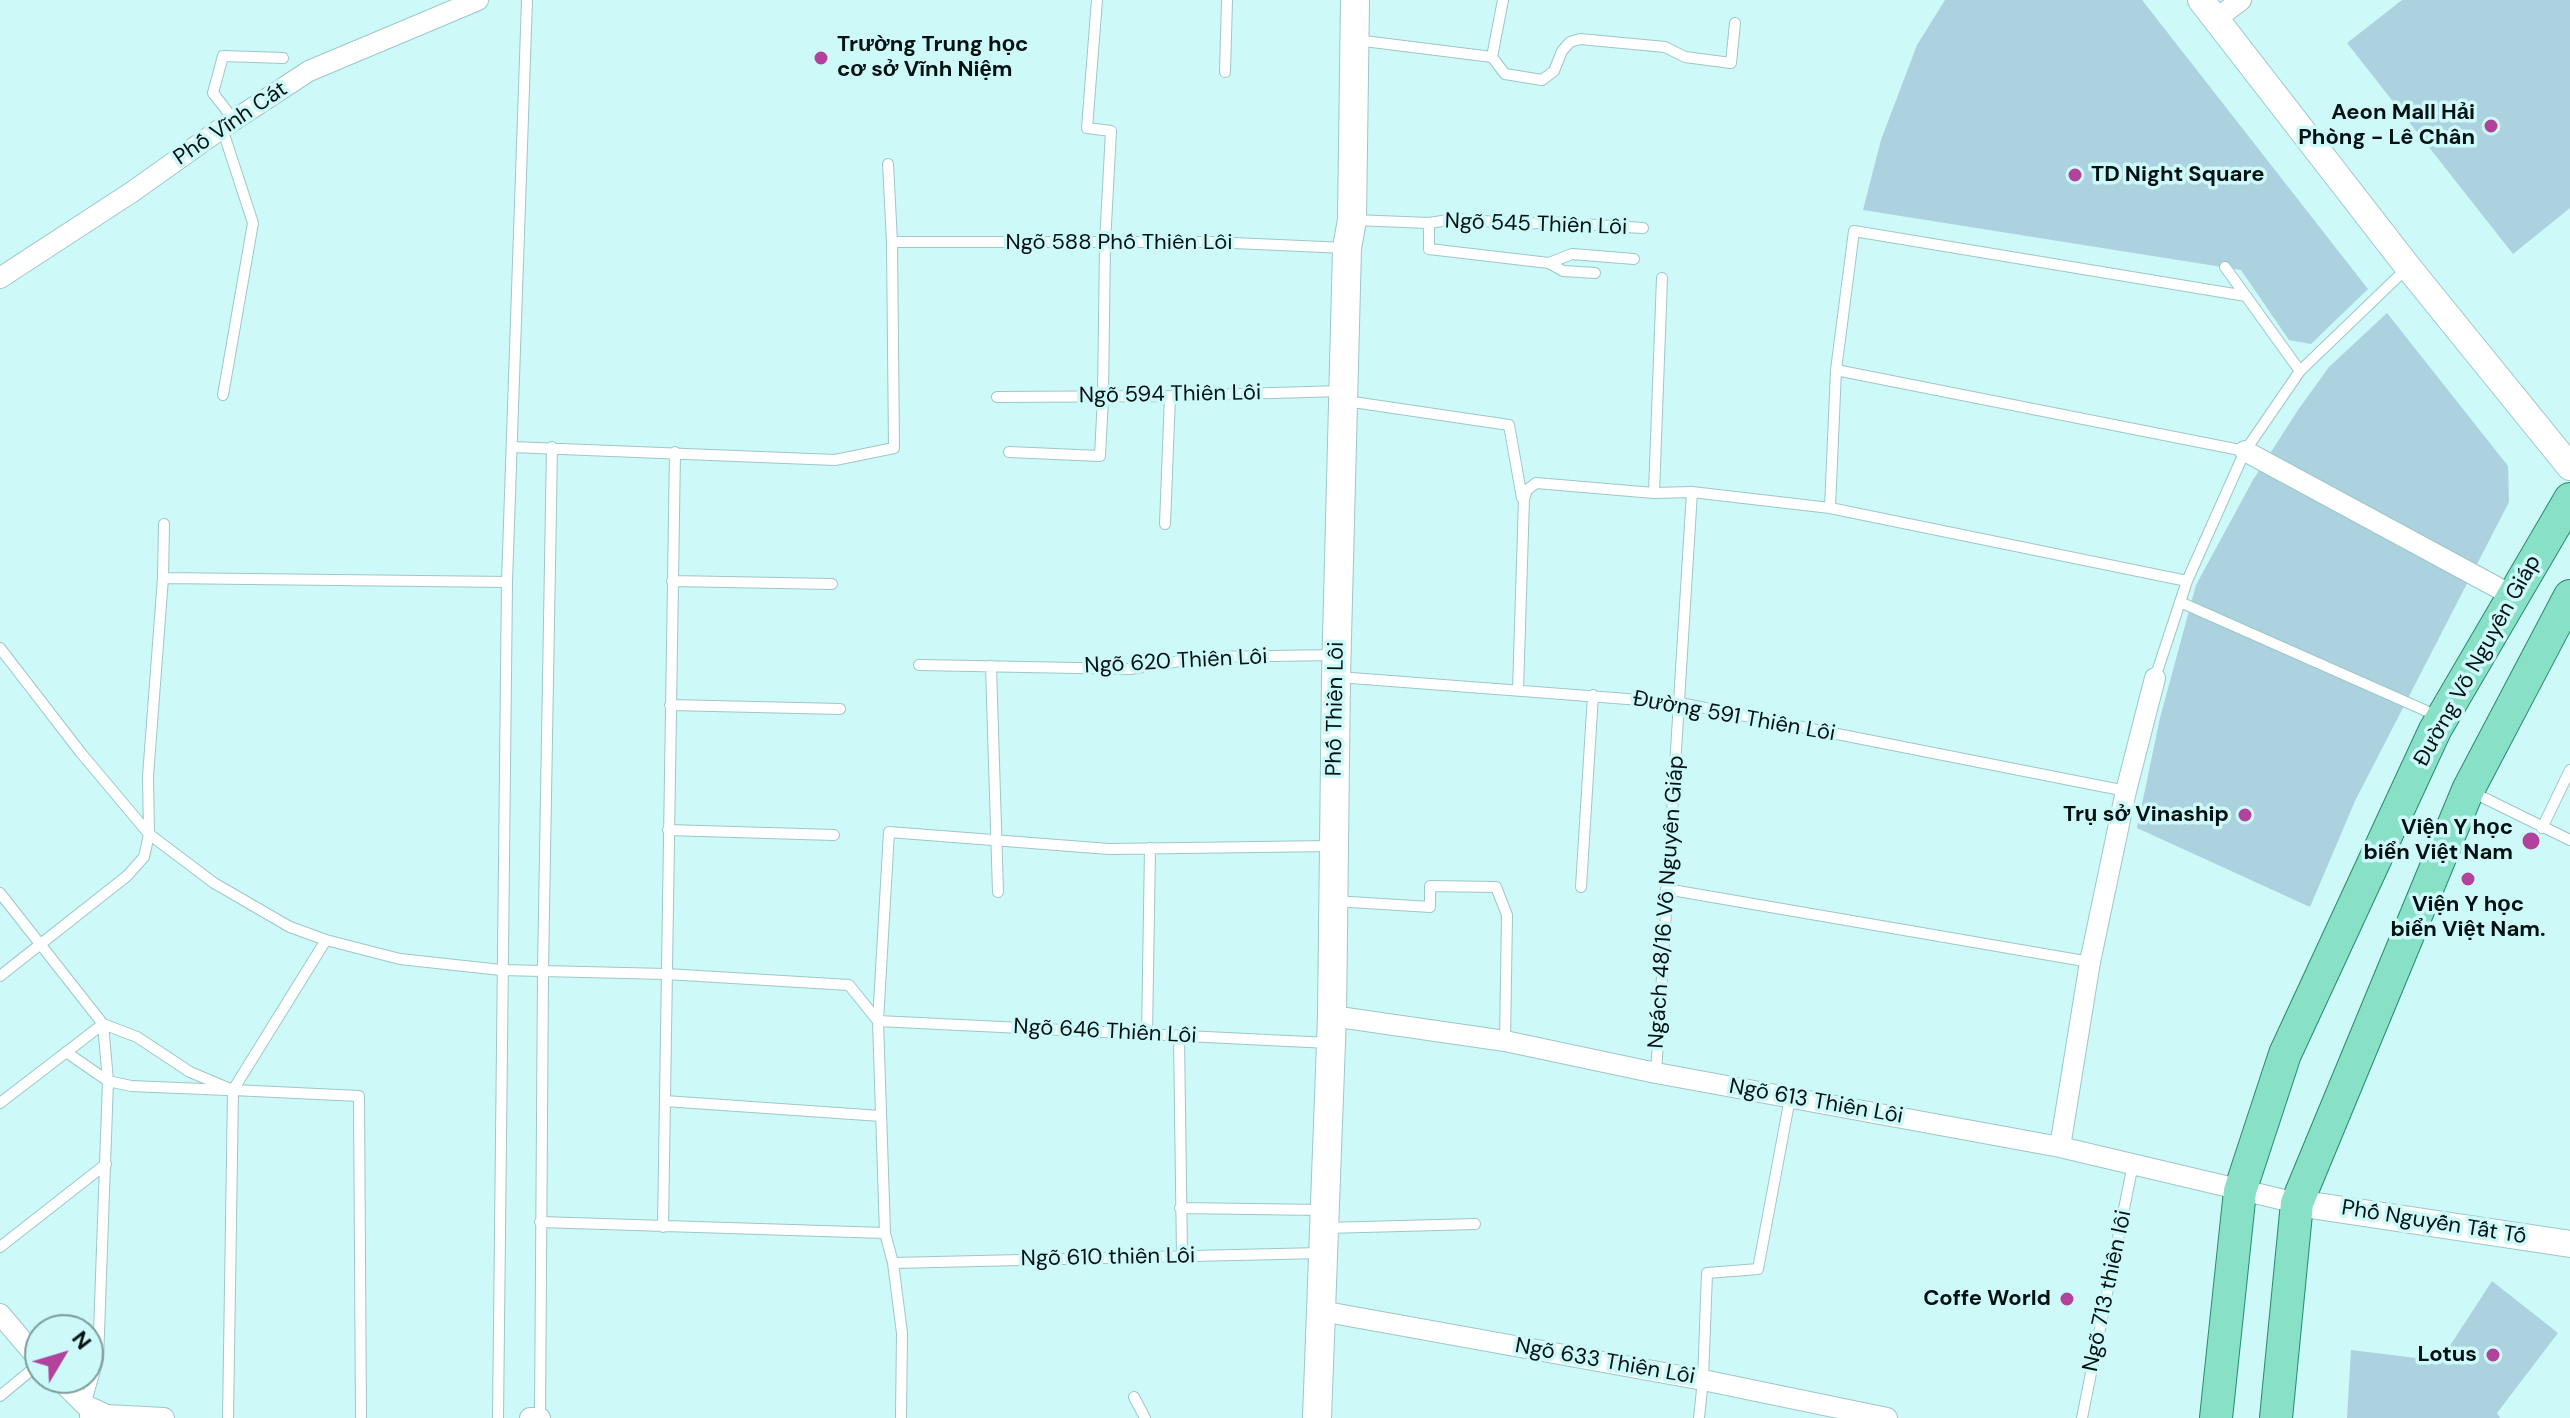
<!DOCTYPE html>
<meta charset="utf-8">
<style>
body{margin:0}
#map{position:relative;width:2570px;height:1418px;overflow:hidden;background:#cdf9f9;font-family:"DM Sans",sans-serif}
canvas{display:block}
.north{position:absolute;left:24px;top:1314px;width:80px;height:80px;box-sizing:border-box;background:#cdf9f9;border:2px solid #7c9c9d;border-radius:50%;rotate:52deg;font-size:22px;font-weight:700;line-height:32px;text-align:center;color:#031112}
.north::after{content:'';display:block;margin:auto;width:28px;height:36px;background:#b3429d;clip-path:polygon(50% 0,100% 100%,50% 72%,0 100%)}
</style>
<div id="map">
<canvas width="2570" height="1418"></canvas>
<div class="north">N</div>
</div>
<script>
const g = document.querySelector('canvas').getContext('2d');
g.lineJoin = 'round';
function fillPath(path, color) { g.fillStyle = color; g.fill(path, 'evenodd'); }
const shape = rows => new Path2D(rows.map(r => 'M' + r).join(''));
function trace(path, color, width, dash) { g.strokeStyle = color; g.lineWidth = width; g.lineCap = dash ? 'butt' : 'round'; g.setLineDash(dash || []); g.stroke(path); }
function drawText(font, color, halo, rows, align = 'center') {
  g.font = font + ' "DM Sans",sans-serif'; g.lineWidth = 7; g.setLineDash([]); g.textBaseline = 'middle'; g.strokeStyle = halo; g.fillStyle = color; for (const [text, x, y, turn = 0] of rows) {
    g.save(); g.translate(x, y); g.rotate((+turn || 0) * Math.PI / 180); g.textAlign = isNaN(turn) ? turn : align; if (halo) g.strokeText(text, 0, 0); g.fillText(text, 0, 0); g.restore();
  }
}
const building = shape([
 [1945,0,2142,0,2368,289,2311,344,2289,340,2241,270,1863,210,1881,140,1917,45],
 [2402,0,2570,0,2570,208,2513,254,2347,43],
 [2387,313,2508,466,2509,502,2355,801,2310,907,2137,828,2160,718,2196,585,2253,480,2298,410,2329,367],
 [2492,1281,2558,1333,2497,1413,2500,1418,2347,1418,2351,1350,2440,1361]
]);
const service = shape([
 [1356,40,1492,57,1505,74,1542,80,1554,71,1562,51,1570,42,1580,39,1665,47,1685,57,1731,63,1735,23],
 [1492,57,1503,0],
 [1225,72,1227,0],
 [234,120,213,93,223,56,283,58],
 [222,128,253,223,223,395],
 [1354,220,1429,223,1455,219,1525,224,1549,222,1643,228],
 [1429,223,1429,249,1549,263,1572,254,1634,259],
 [892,242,1211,242,1346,248],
 [1549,263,1563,271,1595,273],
 [1836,370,2245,451],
 [2300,371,2407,268],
 [997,397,1170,396,1342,391],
 [1346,401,1509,425,1522,498],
 [512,447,835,460,894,448,892,242,888,164],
 [1009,452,1100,456,1103,397,1105,243,1111,131,1087,128,1097,0],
 [1654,493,1662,278],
 [1830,508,1836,370,1854,231,2246,296],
 [1165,524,1170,396],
 [163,578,507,582],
 [672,581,832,584],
 [2180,602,2440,717],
 [0,648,81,753,149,834,214,883,290,927,326,940,400,959,501,970,666,974,849,985,878,1021,1329,1043],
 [919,665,1130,669,1206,657,1335,655],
 [991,666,998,892],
 [1338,677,1680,703,2126,791],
 [2155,678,2187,581,2245,451,2300,371,2225,267],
 [1518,690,1524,499,1527,490,1536,483,1654,493,1692,492,1830,508,2187,581],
 [670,705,840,709],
 [2470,791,2570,840],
 [2542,828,2570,770],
 [668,830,834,835],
 [1581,887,1593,695],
 [1666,889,2090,962],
 [0,893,103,1024,137,1037,190,1072,233,1090,359,1096,361,1418],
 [1334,901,1430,907,1430,886,1496,887,1507,915,1505,1041],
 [0,976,127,876,144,857,149,834,148,776,163,578,164,524],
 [1147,1035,1150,848],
 [1179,1036,1182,1256],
 [66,1052,108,1081,131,1086,227,1090],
 [1656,1073,1692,492],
 [665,1101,881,1116],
 [0,1103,103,1024],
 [1180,1208,1322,1210],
 [540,1222,885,1233],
 [663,1227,675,452],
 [1326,1228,1475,1224],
 [0,1247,106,1164],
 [893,1263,1321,1253],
 [0,1396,40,1363],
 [1134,1397,1145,1418],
 [85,1418,85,1405,98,1360,108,1081,103,1024],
 [228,1418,233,1090,326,940],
 [498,1418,507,582,527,0],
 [540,1418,543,970,552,447],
 [901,1418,902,1333,893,1263,885,1233,878,1021,889,832,1109,849,1331,846],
 [1699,1418,1703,1380,1707,1273,1758,1269,1790,1098],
 [2082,1418,2133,1164]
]);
const minor = shape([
 [2216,19,2241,0],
 [0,278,132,192,222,128,309,71,478,0],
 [2245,451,2513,596],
 [1332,1016,1505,1041,1656,1073,2060,1147,2297,1203],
 [2060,1147,2090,962,2126,791,2155,678],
 [1321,1311,1703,1380,1887,1418],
 [0,1314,40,1361],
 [58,1378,85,1405,107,1415,164,1418],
 [530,1418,540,1418]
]);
const tertiary = shape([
 [2201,0,2408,267,2570,467],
 [2297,1203,2570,1244]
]);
const secondary = shape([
 [1317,1418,1332,1016,1336,677,1347,248,1352,220,1355,0]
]);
const primary = shape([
 [2216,1418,2240,1191,2285,1054,2435,730,2570,499],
 [2276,1418,2297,1203,2468,790,2570,596]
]);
const markers = [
 [821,58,8,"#b3429d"],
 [2491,126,8,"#b3429d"],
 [2075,175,8,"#b3429d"],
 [2245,815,8,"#b3429d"],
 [2531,841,10,"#b3429d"],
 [2468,879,8,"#b3429d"],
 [2067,1299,8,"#b3429d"],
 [2493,1355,8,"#b3429d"]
];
const poiNames = [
 ["Trường Trung học",837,45,"left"],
 ["cơ sở Vĩnh Niệm",837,70,"left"],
 ["Aeon Mall Hải",2475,113],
 ["Phòng - Lê Chân",2475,138],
 ["TD Night Square",2091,175,"left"],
 ["Trụ sở Vinaship",2229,815],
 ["Viện Y học",2513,828],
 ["biển Việt Nam",2513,853],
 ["Viện Y học",2468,905,"center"],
 ["biển Việt Nam.",2468,930,"center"],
 ["Coffe World",2051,1299],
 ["Lotus",2477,1355]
];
const streetNames = [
 ["Phố Vĩnh Cát",231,124,-34],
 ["Ngõ 545 Thiên Lôi",1536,225,2],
 ["Ngõ 588 Phố Thiên Lôi",1119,243],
 ["Ngõ 594 Thiên Lôi",1170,395,-1],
 ["Đường Võ Nguyên Giáp",2478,661,-61],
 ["Ngõ 620 Thiên Lôi",1176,662,-3],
 ["Phố Thiên Lôi",1336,709,-89],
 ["Đường 591 Thiên Lôi",1734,717,10],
 ["Ngách 48/16 Vô Nguyên Giáp",1667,902,-86],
 ["Ngõ 646 Thiên Lôi",1105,1032,3],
 ["Ngõ 613 Thiên Lôi",1816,1102,10],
 ["Phố Nguyễn Tất Tố",2434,1223,9],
 ["Ngõ 610 thiên Lôi",1108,1258,-1],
 ["Ngõ 713 thiên lôi",2108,1291,-78],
 ["Ngõ 633 Thiên Lôi",1605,1362,10]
];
fillPath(building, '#acd1df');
trace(service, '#9ec7c7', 12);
trace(minor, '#9ec7c7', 22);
trace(tertiary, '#9ec7c7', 28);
trace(secondary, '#9ec7c7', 30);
trace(primary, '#268b6e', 34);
trace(service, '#fff', 10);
trace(minor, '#fff', 20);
trace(tertiary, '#fff', 26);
trace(secondary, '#fff', 28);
trace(primary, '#88e0c6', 32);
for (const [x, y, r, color] of markers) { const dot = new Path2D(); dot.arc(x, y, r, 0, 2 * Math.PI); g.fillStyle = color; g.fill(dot); trace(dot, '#cdf9f9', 3); }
drawText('bold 22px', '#031112', '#cdf9f9', poiNames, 'right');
drawText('22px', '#031112', '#cdf9f9', streetNames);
</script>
